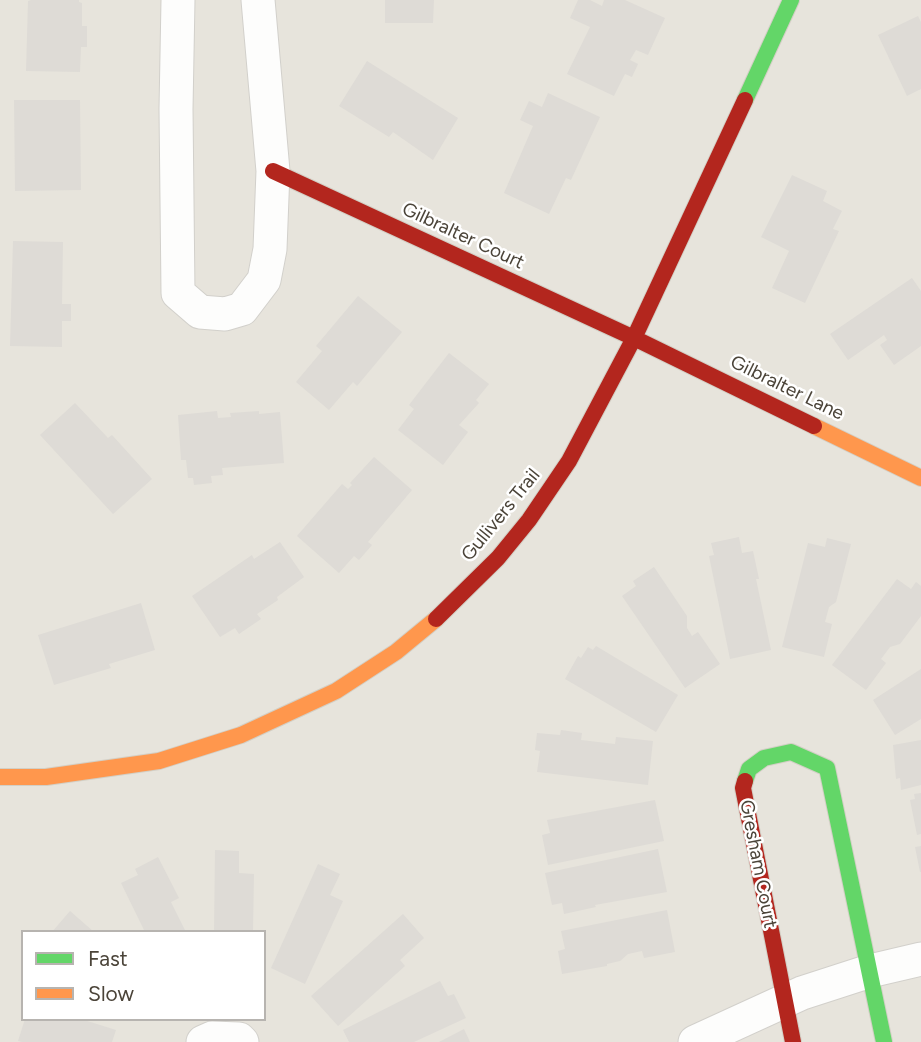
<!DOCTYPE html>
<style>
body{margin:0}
#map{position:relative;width:921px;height:1042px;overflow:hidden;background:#f4f2ee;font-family:Figtree,sans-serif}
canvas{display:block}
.legend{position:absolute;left:21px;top:930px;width:245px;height:91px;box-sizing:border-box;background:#fff;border:2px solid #b7b4b0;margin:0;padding:9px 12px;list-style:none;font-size:21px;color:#4b4439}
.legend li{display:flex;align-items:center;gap:14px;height:35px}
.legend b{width:35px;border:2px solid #b7b4b0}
</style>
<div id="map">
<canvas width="921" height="1042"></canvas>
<ul class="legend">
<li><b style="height:9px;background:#63d668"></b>Fast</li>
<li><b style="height:9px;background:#ff974d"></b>Slow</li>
</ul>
</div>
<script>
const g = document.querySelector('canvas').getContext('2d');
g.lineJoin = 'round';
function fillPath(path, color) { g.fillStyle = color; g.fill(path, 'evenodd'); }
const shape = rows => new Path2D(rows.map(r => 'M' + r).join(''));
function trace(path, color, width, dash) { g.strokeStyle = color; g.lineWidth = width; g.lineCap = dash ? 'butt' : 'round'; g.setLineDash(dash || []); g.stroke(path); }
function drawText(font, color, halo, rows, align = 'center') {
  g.font = font + ' Figtree,sans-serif'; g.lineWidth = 5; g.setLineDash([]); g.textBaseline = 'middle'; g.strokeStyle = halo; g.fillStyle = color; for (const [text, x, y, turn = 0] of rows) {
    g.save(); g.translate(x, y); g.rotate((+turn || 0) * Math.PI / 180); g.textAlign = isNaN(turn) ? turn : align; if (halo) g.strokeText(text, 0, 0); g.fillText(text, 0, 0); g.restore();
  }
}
const residential = shape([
 [0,0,921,0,921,1042,0,1042],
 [23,932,264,932,264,1019,23,1019]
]);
const building = shape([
 [31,0,79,0,79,2,82,3,82,26,87,26,87,47,81,47,80,72,26,71,28,1],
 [385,0,434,0,433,23,385,23],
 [578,0,590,0,602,6,604,0,625,0,665,18,648,55,636,50,630,60,638,64,632,77,625,74,614,96,567,74,590,27,570,18],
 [918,16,921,22,921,89,907,96,878,35],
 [367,61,458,118,433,160,393,132,389,137,339,106],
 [548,93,600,117,571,180,566,178,549,214,504,193,533,126,520,120,529,101,542,107],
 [14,100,80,100,81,190,15,191],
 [792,175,827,191,823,201,842,211,833,229,839,231,805,303,772,288,789,251,761,237],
 [13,241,63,242,62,304,71,304,71,321,62,321,62,347,10,346],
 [912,278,921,291,921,346,894,365,880,345,887,340,884,335,848,360,830,334],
 [358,296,402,332,357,386,353,382,329,410,296,382,322,351,316,346],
 [449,353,489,384,476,400,479,403,459,425,468,432,443,465,398,430,414,409,409,405],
 [75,403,108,438,112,435,152,479,113,514,40,435],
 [217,411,218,418,231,417,230,413,259,411,259,414,280,412,284,463,222,468,223,475,211,476,212,483,194,485,193,478,188,478,186,460,181,460,178,415],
 [374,457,412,490,368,542,372,545,359,560,354,556,339,573,297,536,342,484,348,489,352,485,350,483],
 [739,537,742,553,753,551,759,579,756,579,771,650,730,659,709,556,714,555,711,543],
 [827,538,851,544,836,602,829,607,825,622,832,624,824,657,782,647,808,543,825,547],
 [280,542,304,577,277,597,278,600,257,614,261,619,239,634,235,628,220,637,192,596,252,555,254,559],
 [654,567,687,616,687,628,692,636,698,632,720,664,685,688,622,596,636,586,633,581],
 [897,579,911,589,916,582,921,586,921,616,900,644,890,647,881,659,886,663,866,690,832,665],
 [141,603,155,650,109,664,111,668,54,685,38,635],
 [596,646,678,695,656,732,565,679,578,656,581,658,588,647,593,650],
 [921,669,921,719,895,735,873,700],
 [561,730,582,733,581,740,615,744,616,737,653,741,648,785,537,772,540,751,535,750,537,733,560,735],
 [921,740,921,785,901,790,900,778,896,779,893,745],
 [921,793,921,834,917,835,910,800,915,799,914,794],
 [655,800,664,841,548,865,542,835,550,833,547,820],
 [921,846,921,872,920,872,915,847],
 [658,849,667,892,595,905,596,907,564,914,562,903,552,905,545,873],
 [215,850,239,851,239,873,254,874,253,932,214,932],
 [158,857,179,898,171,902,186,932,145,932,121,883,138,875,135,869],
 [318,864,340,874,330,895,343,901,305,984,271,968],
 [667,910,675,952,644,958,642,951,628,954,620,961,607,964,607,966,562,974,558,951,565,949,561,931],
 [70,911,94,932,52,932],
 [403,914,424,938,400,960,405,966,338,1026,311,996],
 [440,981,448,996,454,994,466,1018,414,1042,349,1042,343,1030],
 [25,1019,81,1019,116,1030,112,1042,22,1042,18,1041],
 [464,1029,470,1042,439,1042]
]);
const street = shape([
 [178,0,176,109,178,293,200,312,225,314,242,309,264,280,270,249,273,171,258,0],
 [203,1042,212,1038,239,1039,242,1042],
 [695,1042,802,993,870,971,921,959]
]);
const fast = shape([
 [745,100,791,0],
 [745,781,749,769,764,758,791,752,827,768,884,1042]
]);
const slow = shape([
 [814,426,921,478],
 [0,777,46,777,159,761,241,735,336,691,396,652,436,619]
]);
const jam = shape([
 [273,171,634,338,814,426],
 [436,619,498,558,529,520,569,461,634,338,745,100],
 [745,781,743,788,793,1042]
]);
const streetNames = [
 ["Gilbralter Court",463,236,25],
 ["Gilbralter Lane",787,388,26],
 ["Gullivers Trail",501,515,-51],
 ["Gresham Court",758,864,79]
];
fillPath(residential, '#e7e4dc');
fillPath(building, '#dedbd6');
trace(street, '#d2d0cb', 35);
trace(fast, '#d3cfc5', 18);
trace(slow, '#d3cfc5', 18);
trace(jam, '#d3cfc5', 18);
trace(street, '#fdfdfc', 33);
trace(fast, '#63d668', 16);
trace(slow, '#ff974d', 16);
trace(jam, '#b3261e', 16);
drawText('19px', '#4b4439', '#fff', streetNames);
</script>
